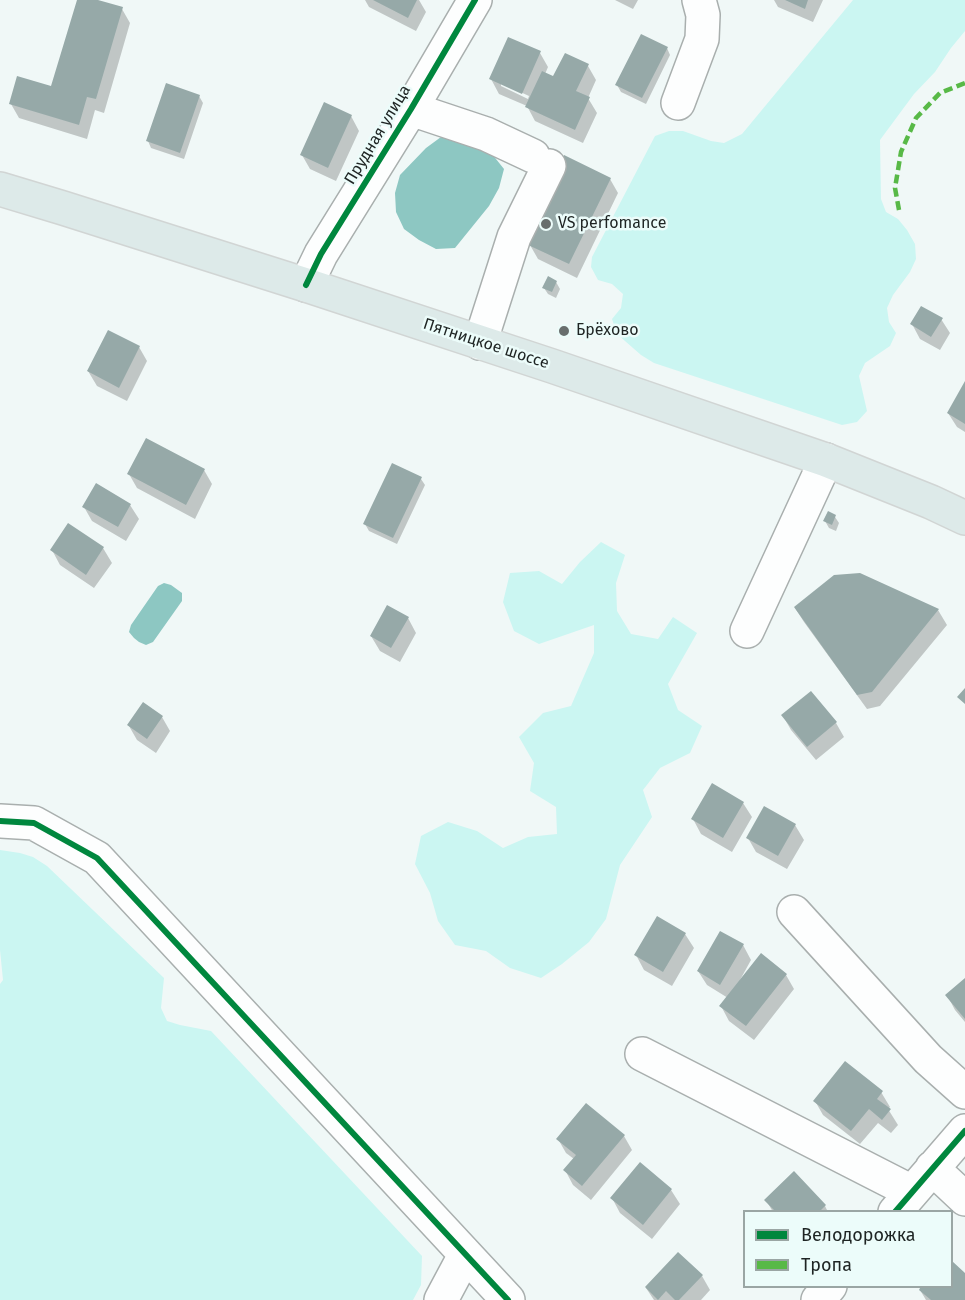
<!DOCTYPE html>
<meta charset="utf-8">
<style>
body{margin:0}
#map{position:relative;width:965px;height:1300px;overflow:hidden;background:#f0f8f7;font-family:"Fira Sans",sans-serif}
canvas{display:block}
.legend{position:absolute;left:743px;top:1210px;width:210px;height:78px;box-sizing:border-box;background:#ecfcfa;border:2px solid #9aa6a4;margin:0;padding:8px 10px;list-style:none;font-size:18px;color:#1e2423}
.legend li{display:flex;align-items:center;gap:12px;height:30px}
.legend b{width:30px;border:2px solid #9aa6a4}
</style>
<div id="map">
<canvas width="965" height="1300"></canvas>
<ul class="legend">
<li><b style="height:8px;background:#00873e"></b>Велодорожка</li>
<li><b style="height:8px;background:#58b947"></b>Тропа</li>
</ul>
</div>
<script>
const g = document.querySelector('canvas').getContext('2d');
g.lineJoin = 'round';
function fillPath(path, color) { g.fillStyle = color; g.fill(path, 'evenodd'); }
const shape = rows => new Path2D(rows.map(r => 'M' + r).join(''));
function trace(path, color, width, dash) { g.strokeStyle = color; g.lineWidth = width; g.lineCap = dash ? 'butt' : 'round'; g.setLineDash(dash || []); g.stroke(path); }
function drawText(font, color, halo, rows, align = 'center') {
  g.font = font + ' "Fira Sans",sans-serif'; g.lineWidth = 5; g.setLineDash([]); g.textBaseline = 'middle'; g.strokeStyle = halo; g.fillStyle = color; for (const [text, x, y, turn = 0] of rows) {
    g.save(); g.translate(x, y); g.rotate((+turn || 0) * Math.PI / 180); g.textAlign = isNaN(turn) ? turn : align; if (halo) g.strokeText(text, 0, 0); g.fillText(text, 0, 0); g.restore();
  }
}
const green = shape([
 [853,0,965,0,965,31,951,48,935,72,914,94,880,140,881,199,886,212,898,219,907,230,915,244,916,259,910,272,893,295,887,308,889,322,896,333,890,346,865,363,859,376,867,411,857,422,842,425,654,363,641,355,617,334,612,319,621,308,623,294,612,284,598,280,591,267,592,257,655,136,669,131,683,131,711,141,724,143,742,134],
 [601,542,625,555,616,583,617,611,631,634,658,639,673,617,697,633,668,684,678,710,702,726,690,753,660,768,643,790,652,817,620,865,606,919,589,942,562,964,541,978,510,968,486,951,455,945,438,921,430,893,415,864,421,836,448,822,477,831,503,848,528,837,557,834,556,807,530,791,534,763,519,737,543,713,571,706,594,653,594,625,539,644,514,631,503,602,510,573,539,571,562,584,580,562],
 [0,850,20,853,33,857,47,866,164,978,161,1008,167,1021,180,1025,211,1031,422,1256,421,1285,413,1300,0,1300,0,984,3,980,0,950]
]);
const water = shape([
 [460,133,492,154,504,169,499,188,489,206,455,248,436,249,419,240,404,229,396,212,395,193,400,175,426,148,441,137],
 [164,583,171,585,182,593,182,601,153,642,146,645,139,642,134,638,129,632,131,625,158,586]
]);
const shadow = shape([
 [78,0,93,0,122,9,130,23,104,113,95,110,87,139,19,118,11,104,52,88],
 [365,0,419,0,426,12,416,31,369,7],
 [615,0,638,0,633,9],
 [774,0,823,0,813,22,778,7],
 [667,48,670,55,646,104,621,92,617,85],
 [540,53,548,67,545,74,554,78,588,66,596,80,588,98,597,113,583,143,535,121,527,106,499,94,491,79],
 [501,83,529,96,528,99,501,86],
 [199,96,203,103,184,159,151,148,148,141],
 [351,116,359,131,336,181,310,169,302,155],
 [610,179,618,193,577,278,538,259,530,245],
 [556,282,560,289,556,298,548,294,544,288],
 [941,319,950,333,940,350,920,339,912,324],
 [139,347,147,361,127,401,97,386,88,371],
 [965,384,965,432,957,427,948,413],
 [204,470,212,484,195,519,137,488,129,474],
 [421,479,425,485,397,544,369,531,365,524],
 [130,505,139,519,126,541,92,521,84,507],
 [828,513,835,517,839,523,836,531,829,528,825,521],
 [69,525,103,548,112,563,94,588,60,565,52,550],
 [860,574,938,610,947,625,880,706,867,709,804,622,795,608],
 [408,618,416,633,400,662,380,651,371,636],
 [811,693,836,723,844,737,816,760,791,730,783,716],
 [162,717,170,731,156,753,137,740,129,726],
 [743,803,752,817,732,852,701,834,693,819],
 [765,808,795,825,804,840,787,869,756,852,748,838],
 [685,934,694,948,672,986,644,970,636,955],
 [743,945,751,960,740,980,741,981,786,975,794,989,754,1040,729,1021,721,1006,728,998,707,985,698,971],
 [965,980,965,1022,955,1010,947,995],
 [881,1092,890,1107,888,1109,898,1125,891,1133,878,1123,860,1144,823,1115,815,1101],
 [624,1136,632,1150,591,1200,573,1185,565,1170,574,1159,566,1153,558,1139],
 [640,1164,671,1190,680,1204,652,1239,620,1213,612,1198],
 [766,1200,825,1206,828,1212,773,1212],
 [952,1263,965,1275,965,1300,926,1300,920,1290,952,1286],
 [702,1276,710,1290,701,1300,654,1300,646,1288]
]);
const building = shape([
 [77,0,98,0,123,7,96,99,87,97,79,125,9,104,17,76,51,86],
 [373,0,417,0,408,18],
 [785,0,808,0,805,9],
 [641,34,668,47,642,98,615,85],
 [508,37,541,51,522,94,489,79],
 [565,53,589,64,576,91,590,97,575,130,525,107,542,71,553,76],
 [166,83,200,95,180,153,146,141],
 [324,102,352,115,328,168,300,155],
 [564,155,611,178,569,264,528,245,555,174],
 [548,276,557,281,552,292,542,288],
 [921,306,943,318,931,337,910,324],
 [108,330,140,346,119,388,87,371],
 [965,381,965,424,947,413],
 [146,438,205,469,186,505,127,474],
 [392,463,422,477,393,538,363,524],
 [96,483,131,504,118,527,82,507],
 [828,511,836,515,832,525,823,521],
 [68,523,104,547,86,575,50,550],
 [860,573,939,609,872,692,857,695,794,607,834,575],
 [387,605,409,617,391,648,370,636],
 [965,688,965,704,957,697],
 [811,691,837,722,807,747,781,715],
 [143,702,163,716,147,739,127,725],
 [712,783,744,802,723,838,691,819],
 [764,806,796,824,778,856,746,838],
 [657,916,686,933,663,972,634,955],
 [720,931,744,944,720,985,697,971],
 [761,953,787,974,746,1026,719,1006],
 [965,978,965,1019,945,995],
 [845,1061,883,1091,877,1099,891,1109,882,1120,869,1109,851,1131,813,1101],
 [586,1103,625,1135,582,1186,563,1170,576,1155,556,1139],
 [640,1162,672,1189,643,1225,610,1198],
 [794,1171,826,1205,819,1212,776,1212,764,1200],
 [678,1252,703,1275,679,1300,675,1300,666,1291,658,1300,645,1287],
 [952,1261,965,1273,965,1300,931,1300,919,1290,921,1286,952,1286]
]);
const minor = shape([
 [678,103,702,39,703,15,699,0],
 [411,109,486,134,533,156],
 [306,285,321,254,411,109,475,0],
 [480,343,514,237,549,166],
 [747,631,826,460],
 [0,821,34,823,97,858,508,1300],
 [794,912,928,1059,965,1092],
 [642,1054,912,1192],
 [932,1168,965,1199],
 [895,1212,965,1131],
 [441,1300,465,1255],
 [818,1300,830,1286]
]);
const major = shape([
 [0,189,63,208,306,285,552,366,826,460,931,502,965,518]
]);
const quiet = shape([
 [899,210,895,188,901,152,916,118,940,93,965,83]
]);
const cycleway = shape([
 [306,285,321,254,411,109,475,0],
 [0,821,34,823,97,858,508,1300],
 [895,1212,965,1131]
]);
const markers = [
 [546,224,6,"#686e6d"],
 [564,331,6,"#686e6d"]
];
const streetNames = [
 ["Прудная улица",378,135,-59],
 ["Пятницкое шоссе",486,344,18]
];
const poiNames = [
 ["VS perfomance",558,224],
 ["Брёхово",576,331]
];
fillPath(green, '#cbf6f2');
fillPath(water, '#8dc7c2');
fillPath(shadow, '#0003');
fillPath(building, '#96a9a8');
trace(minor, '#a9afae', 36);
trace(major, '#d1d5d4', 36);
trace(minor, '#fdfefe', 33);
trace(major, '#ddeae9', 33);
trace(quiet, '#58b947', 4.5, [9, 4.5]);
trace(cycleway, '#00873e', 6);
for (const [x, y, r, color] of markers) { const dot = new Path2D(); dot.arc(x, y, r, 0, 2 * Math.PI); g.fillStyle = color; g.fill(dot); trace(dot, '#ecfcfa', 2); }
drawText('16px', '#1e2423', '#ecfcfa', streetNames);
drawText('16px', '#1e2423', '#ecfcfa', poiNames, 'left');
</script>
